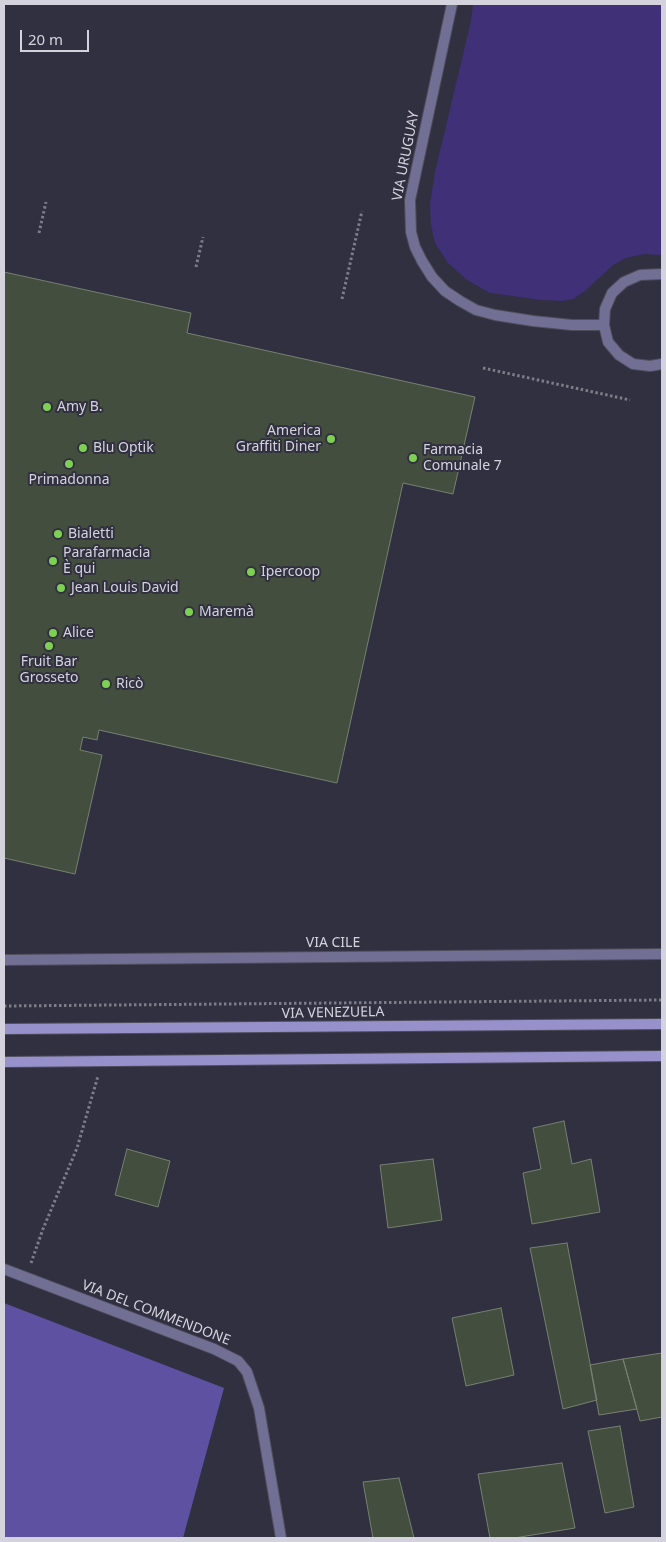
<!DOCTYPE html>
<meta charset="utf-8">
<style>
body{margin:0}
#map{position:relative;width:666px;height:1542px;overflow:hidden;background:#313040;font-family:"Noto Sans",sans-serif}
canvas{display:block}
.frame{position:absolute;inset:0;border:5px solid #d4d3dd;pointer-events:none}
.scale{position:absolute;left:20px;top:30px;width:69px;height:22px;box-sizing:border-box;border:2px solid #d4d3dd;border-top:0;padding-left:6px;font-size:15px;line-height:18px;white-space:nowrap;color:#d4d3dd;-webkit-text-stroke:4px #313040;paint-order:stroke}
</style>
<div id="map">
<canvas width="666" height="1542"></canvas>
<div class="frame"></div>
<div class="scale">20 m</div>
</div>
<script>
const g = document.querySelector('canvas').getContext('2d');
g.lineJoin = 'round';
function fillPath(path, color) { g.fillStyle = color; g.fill(path, 'evenodd'); }
const shape = rows => new Path2D(rows.map(r => 'M' + r).join(''));
function trace(path, color, width, dash) { g.strokeStyle = color; g.lineWidth = width; g.lineCap = dash ? 'butt' : 'round'; g.setLineDash(dash || []); g.stroke(path); }
function drawText(font, color, halo, rows, align = 'center') {
  g.font = font + ' "Noto Sans",sans-serif'; g.lineWidth = 4; g.setLineDash([]); g.textBaseline = 'middle'; g.strokeStyle = halo; g.fillStyle = color; for (const [text, x, y, turn = 0] of rows) {
    g.save(); g.translate(x, y); g.rotate((+turn || 0) * Math.PI / 180); g.textAlign = isNaN(turn) ? turn : align; if (halo) g.strokeText(text, 0, 0); g.fillText(text, 0, 0); g.restore();
  }
}
const green = shape([
 [473,4,662,4,662,255,644,254,626,258,613,265,585,291,573,299,562,301,542,300,490,293,467,280,448,263,435,243,431,225,430,204,435,172,471,21]
]);
const forest = shape([
 [4,1303,224,1388,183,1538,4,1538]
]);
const building = shape([
 [4,272,191,313,187,333,475,397,453,494,403,483,337,783,99,730,97,740,83,737,80,750,102,755,75,874,4,858,4,272],
 [564,1121,572,1164,591,1159,600,1212,532,1224,523,1173,541,1169,533,1128,564,1121],
 [127,1149,170,1161,158,1207,115,1195,127,1149],
 [433,1159,442,1220,388,1228,380,1165,433,1159],
 [567,1243,597,1400,563,1409,530,1248,567,1243],
 [501,1308,514,1375,466,1386,452,1318,501,1308],
 [662,1353,662,1417,640,1421,623,1359,662,1353],
 [623,1359,637,1409,599,1415,590,1365,623,1359],
 [620,1426,634,1507,605,1513,588,1431,620,1426],
 [562,1463,575,1528,514,1538,490,1538,478,1474,562,1463],
 [399,1478,414,1538,373,1538,363,1482,399,1478]
]);
const path = shape([
 [39,233,46,202],
 [196,267,203,237],
 [342,299,362,211],
 [483,368,630,400],
 [4,1006,662,1000],
 [31,1263,43,1229,77,1148,98,1076]
]);
const minor = shape([
 [452,4,410,200,411,232,415,247,422,261,432,277,445,291,460,301,476,310,495,315,533,321,572,325,604,325],
 [662,274,640,275,624,282,612,293,605,309,604,325,608,342,619,355,633,364,650,366,662,364],
 [4,960,662,954],
 [4,1269,214,1349,238,1361,247,1372,259,1408,281,1538]
]);
const secondary = shape([
 [4,1029,662,1024],
 [4,1062,662,1056]
]);
const markers = [
 [47,407,5,"#7ed053"],
 [331,439,5,"#7ed053"],
 [83,448,5,"#7ed053"],
 [413,458,5,"#7ed053"],
 [69,464,5,"#7ed053"],
 [58,534,5,"#7ed053"],
 [53,561,5,"#7ed053"],
 [251,572,5,"#7ed053"],
 [61,588,5,"#7ed053"],
 [189,612,5,"#7ed053"],
 [53,633,5,"#7ed053"],
 [49,646,5,"#7ed053"],
 [106,684,5,"#7ed053"]
];
const streetNames = [
 ["VIA URUGUAY",406,156,-79],
 ["VIA CILE",333,943],
 ["VIA VENEZUELA",333,1013,-1],
 ["VIA DEL COMMENDONE",156,1313,21]
];
const poiNames = [
 ["Amy B.",57,407],
 ["America",321,431,"right"],
 ["Graffiti Diner",321,447,"right"],
 ["Blu Optik",93,448],
 ["Farmacia",423,450],
 ["Comunale 7",423,466],
 ["Primadonna",69,480,"center"],
 ["Bialetti",68,534],
 ["Parafarmacia",63,553],
 ["È qui",63,569],
 ["Ipercoop",261,572],
 ["Jean Louis David",71,588],
 ["Maremà",199,612],
 ["Alice",63,633],
 ["Fruit Bar",49,662,"center"],
 ["Grosseto",49,678,"center"],
 ["Ricò",116,684]
];
fillPath(green, '#3f3077');
fillPath(forest, '#5f51a2');
fillPath(building, '#434e3f');
trace(building, '#768171', 1);
trace(minor, '#4e4d5c', 12);
trace(secondary, '#4e4d5c', 12);
trace(path, '#7d7c89', 3, [2.5, 2.5]);
trace(minor, '#726f94', 10);
trace(secondary, '#9791cb', 10);
for (const [x, y, r, color] of markers) { const dot = new Path2D(); dot.arc(x, y, r, 0, 2 * Math.PI); g.fillStyle = color; g.fill(dot); trace(dot, '#313040', 2); }
drawText('14px', '#d4d3dd', '#313040', streetNames);
drawText('14px', '#d4d3dd', '#313040', poiNames, 'left');
</script>
